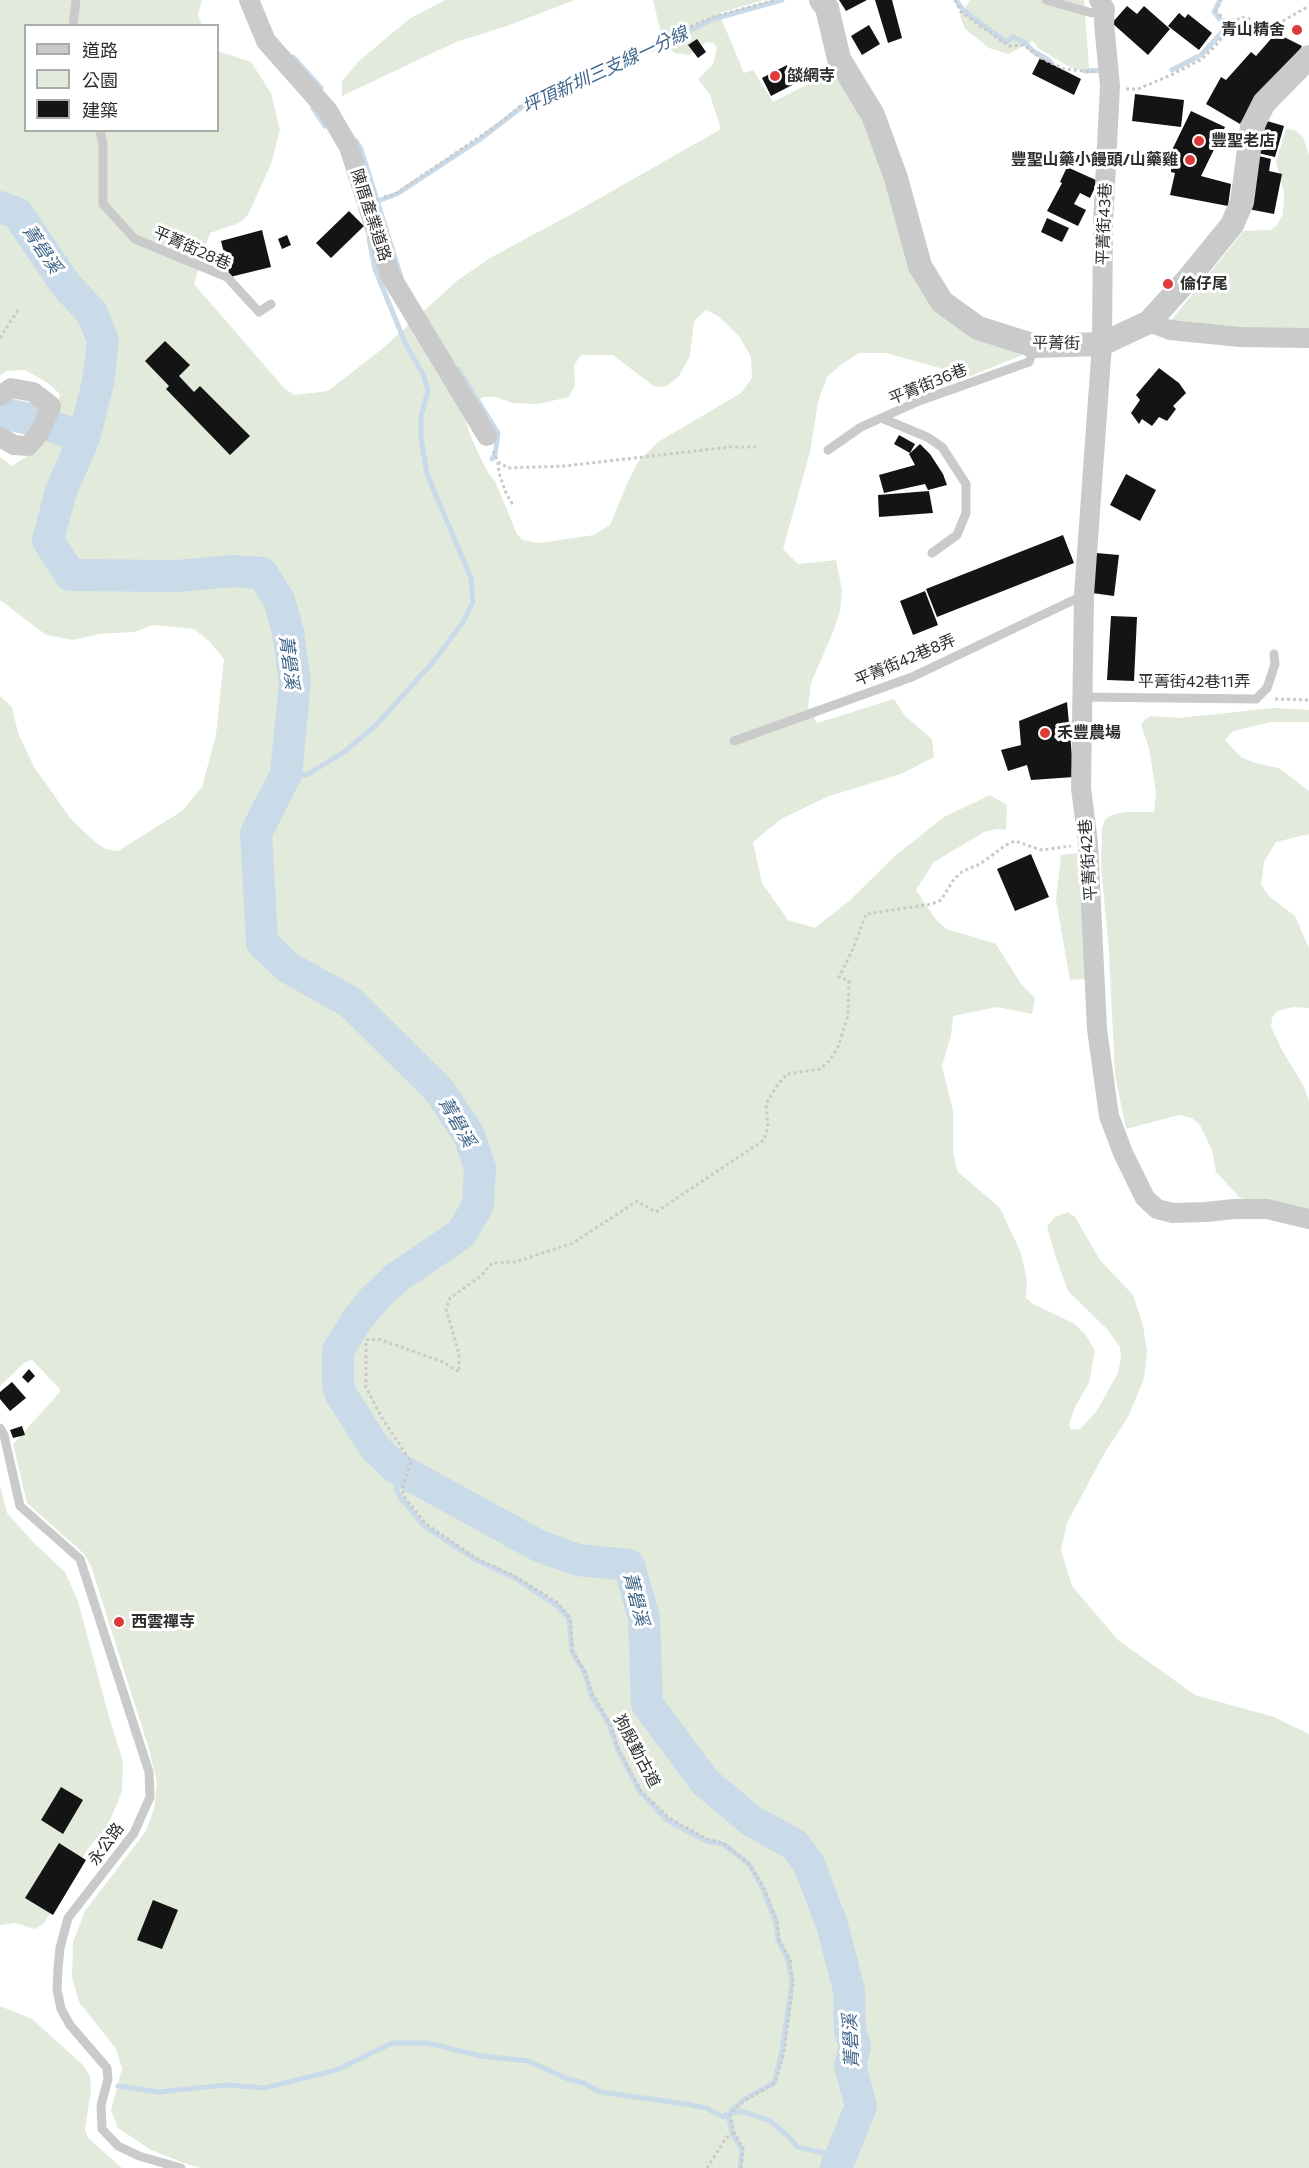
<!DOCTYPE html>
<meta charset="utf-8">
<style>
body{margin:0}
#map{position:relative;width:1309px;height:2168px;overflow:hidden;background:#fff;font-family:Commissioner,"Noto Sans TC",sans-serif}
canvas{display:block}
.legend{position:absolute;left:24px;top:24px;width:195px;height:108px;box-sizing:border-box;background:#fff;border:2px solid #ababab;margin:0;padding:8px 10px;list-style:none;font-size:18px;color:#2d2d2d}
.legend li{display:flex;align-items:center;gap:12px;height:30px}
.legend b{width:30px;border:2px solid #ababab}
</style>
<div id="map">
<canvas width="1309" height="2168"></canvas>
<ul class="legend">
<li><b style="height:8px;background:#cacaca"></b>道路</li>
<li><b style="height:16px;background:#e2eadc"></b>公園</li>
<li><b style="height:16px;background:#141414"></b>建築</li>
</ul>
</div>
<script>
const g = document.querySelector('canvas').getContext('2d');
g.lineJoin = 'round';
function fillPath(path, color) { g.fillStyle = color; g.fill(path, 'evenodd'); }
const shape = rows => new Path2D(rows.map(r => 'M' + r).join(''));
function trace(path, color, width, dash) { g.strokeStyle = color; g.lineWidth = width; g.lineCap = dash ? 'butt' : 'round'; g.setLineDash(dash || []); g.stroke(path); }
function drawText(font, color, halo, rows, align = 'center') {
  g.font = font + ' Commissioner,"Noto Sans TC",sans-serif'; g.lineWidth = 6; g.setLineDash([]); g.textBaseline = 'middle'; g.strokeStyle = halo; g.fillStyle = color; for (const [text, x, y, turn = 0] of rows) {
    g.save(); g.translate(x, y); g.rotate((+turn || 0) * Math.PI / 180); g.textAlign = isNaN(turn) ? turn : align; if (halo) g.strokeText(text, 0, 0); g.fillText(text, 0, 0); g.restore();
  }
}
const green = shape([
 [0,0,202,0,198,15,202,25,26,26,26,130,218,130,218,51,251,62,271,93,280,130,271,164,248,215,239,223,210,233,194,284,285,389,295,395,328,391,382,349,458,280,490,258,577,211,721,129,710,95,698,79,713,64,717,48,713,43,707,42,689,55,674,53,661,33,653,0,764,0,719,13,744,73,753,70,773,102,806,85,838,76,873,138,962,329,1022,355,961,380,940,368,886,353,859,353,842,364,827,377,818,402,810,452,783,549,798,564,836,560,842,590,840,611,833,632,811,683,808,707,817,723,894,699,905,716,932,739,934,757,901,774,829,796,781,819,753,842,762,883,788,920,815,928,850,900,895,856,944,817,990,795,1007,805,1006,830,997,829,984,832,934,862,916,890,937,921,947,929,996,944,1021,984,1035,998,1032,1014,997,1007,953,1016,951,1036,942,1066,953,1111,953,1149,957,1171,1000,1208,1021,1253,1027,1281,1026,1298,1033,1304,1073,1323,1085,1334,1095,1351,1089,1383,1076,1405,1069,1424,1071,1430,1080,1429,1096,1412,1118,1373,1121,1358,1120,1347,1107,1329,1068,1291,1056,1258,1047,1226,1055,1217,1068,1212,1075,1217,1100,1260,1133,1295,1143,1325,1147,1352,1144,1379,1128,1417,1104,1454,1067,1523,1061,1550,1072,1586,1118,1640,1195,1695,1274,1717,1309,1734,1309,2168,200,2168,184,2163,151,2150,118,2128,111,2110,122,2069,116,2049,79,2002,72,1977,73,1942,85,1911,146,1831,154,1809,157,1782,148,1746,91,1566,84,1554,27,1503,13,1444,60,1392,60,1389,32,1360,24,1363,0,1386,0,696,12,707,18,733,34,767,71,819,95,842,106,849,118,851,182,811,202,787,216,735,224,659,209,641,194,629,152,625,135,632,100,634,73,640,46,635,0,600,0,457,12,466,36,450,56,413,60,394,48,383,25,370,6,371,0,376],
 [706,310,718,316,739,336,751,357,752,378,741,393,658,442,638,462,627,484,610,525,594,535,539,543,523,540,517,534,495,481,489,474,482,461,471,437,464,416,483,397,496,397,512,403,538,404,569,397,575,385,574,365,581,355,613,355,652,385,658,387,667,386,679,376,690,356,694,321],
 [445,0,575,0,507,26,456,42,342,96,342,81,359,61,409,19],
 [970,0,1084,0,1089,68,1082,70,1071,68,1038,48,1033,41,1008,54,989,48,965,29,960,16],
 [1286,129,1295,130,1303,137,1309,155,1309,345,1168,324,1244,231,1271,230,1277,225,1283,214,1284,193,1276,162],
 [1275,708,1309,710,1309,722,1271,722,1233,731,1225,740,1241,757,1255,763,1279,768,1309,791,1309,834,1276,842,1264,862,1261,885,1269,896,1295,916,1309,948,1309,1008,1292,1007,1276,1012,1272,1018,1271,1027,1282,1050,1303,1085,1309,1101,1309,1216,1240,1198,1216,1172,1212,1150,1200,1125,1192,1118,1179,1115,1126,1129,1115,1075,1109,952,1101,866,1102,828,1105,820,1109,816,1124,812,1154,812,1156,792,1149,748,1141,725,1145,719,1151,716,1178,718],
 [1079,853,1087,979,1070,980,1056,900,1061,855],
 [0,1485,7,1513,34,1543,65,1572,78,1601,109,1717,123,1761,122,1791,107,1828,89,1847,44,1923,35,1929,15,1923,0,1925],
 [0,2006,32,2019,82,2064,90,2076,91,2090,85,2129,88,2138,122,2168,0,2168]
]);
const stream = shape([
 [956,0,963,10,1006,42,1013,37,1025,43,1033,51,1050,61],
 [1220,0,1214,12,1220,19],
 [1201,55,1227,27],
 [293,57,321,88],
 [1172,70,1197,57],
 [1085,71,1103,70],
 [313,108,325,126],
 [356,141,361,149,401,277],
 [378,201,397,194,479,140,531,100,557,92,580,78,602,72,612,65,652,49,713,19,782,0],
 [458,369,498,433,495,455,492,459],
 [286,774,307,775,344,752,377,724,434,661,463,622,473,602,471,578,427,474,421,438,421,417,428,390,423,374,406,345,375,269,369,239],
 [375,1448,390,1476],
 [396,1488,400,1497,424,1526,476,1560,515,1578,556,1605,569,1618,572,1652,585,1673,591,1695,610,1726,617,1748,640,1792,667,1820,706,1841,723,1844,749,1864,763,1889,776,1922,778,1940,788,1959,792,1983,782,2051,774,2083,743,2100,728,2114,732,2133,742,2149,740,2168],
 [118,2086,159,2092,227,2085,265,2088,337,2070,392,2043,427,2043,481,2056,528,2061,570,2080,584,2083,600,2092,686,2104,706,2108,723,2117,728,2114],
 [731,2114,740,2111,769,2120,789,2137,797,2147,839,2156]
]);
const river = shape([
 [0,207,17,213,66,285,92,313,103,341,98,382,84,438,61,491,48,540,70,575,177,576,233,571,262,573,279,600,288,632,295,682,286,774,256,833,262,943,289,968,350,1002,438,1089,469,1135,480,1168,478,1205,461,1234,396,1278,373,1300,357,1320,338,1351,338,1386,341,1394,375,1448,395,1467,539,1546,578,1560,629,1565,644,1618,647,1704,705,1782,752,1821,795,1845,809,1864,832,1925,849,1990,850,2031,855,2046,850,2066,861,2106,836,2168],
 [0,413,35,420,84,438]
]);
const building = shape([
 [839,0,867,0,846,11],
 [875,0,892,0,902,38,888,43],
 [1127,6,1137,14,1144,6,1170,29,1148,55,1112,23],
 [1179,13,1185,18,1188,14,1212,33,1199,50,1168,26],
 [869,25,880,44,862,55,851,36],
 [1276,33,1302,46,1296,57,1256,97,1240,124,1206,104,1221,77,1226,80,1251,52,1256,56],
 [697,39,706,52,698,58,688,45],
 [1040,58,1081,79,1074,95,1032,74],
 [787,65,796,83,771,96,762,78],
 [1135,94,1184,100,1181,127,1132,121],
 [1191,111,1225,127,1201,176,1231,184,1228,206,1170,195,1175,173,1171,172,1173,148],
 [1267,121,1284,126,1275,157,1258,153],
 [1259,156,1271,159,1269,171,1282,174,1274,214,1248,209],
 [1067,167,1098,181,1090,198,1080,193,1074,204,1086,210,1078,226,1047,211,1062,183,1060,182],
 [349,211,364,226,331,258,316,243],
 [1047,218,1069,228,1062,242,1041,232],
 [262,230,271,267,230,277,221,241],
 [287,235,291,245,282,249,278,239],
 [165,341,190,365,179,376,194,392,200,386,250,436,230,455,166,389,169,386,145,361],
 [1159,368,1179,383,1186,393,1173,406,1176,409,1167,421,1159,417,1152,426,1142,419,1139,424,1131,413,1140,400,1136,395],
 [899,435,915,444,910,453,894,444],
 [920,444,930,454,943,474,947,485,928,490,925,484,884,493,879,475,915,465,909,454],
 [1126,474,1156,490,1140,521,1110,505],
 [929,491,933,513,879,517,878,495],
 [1063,535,1074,563,937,617,926,589],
 [1096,553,1119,555,1114,596,1092,593],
 [925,591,938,625,913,635,900,601],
 [1111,616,1137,617,1134,681,1107,680],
 [1067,702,1074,777,1031,780,1027,765,1008,771,1001,750,1021,745,1019,721],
 [1031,854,1049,897,1015,911,997,869],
 [29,1369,35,1376,28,1383,22,1377],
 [12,1382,26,1398,10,1411,0,1399,0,1392],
 [22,1426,25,1435,13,1438,10,1430],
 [61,1787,83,1800,63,1834,41,1820],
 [59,1843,86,1860,53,1915,25,1898],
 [153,1900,178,1910,162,1949,137,1940]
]);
const path = shape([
 [955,0,961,12,1009,46,1024,45,1039,57,1064,69,1093,72],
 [1229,29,1240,17,1270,23,1281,22,1309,6],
 [1126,89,1138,89,1171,75,1202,59,1216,45,1229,29,1222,17,1216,11,1221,0],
 [384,197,395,194,500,123,531,97,557,89,574,78,604,68,613,61,644,49,680,31,713,17,775,0],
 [0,338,18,310],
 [493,451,498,462,499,473,506,493,513,505],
 [498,462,508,468,565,466,730,447,759,447],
 [1275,699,1309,700],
 [707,2168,726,2138,734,2132],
 [741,2168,743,2148,734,2132,730,2114,744,2101,775,2083,784,2053,793,1983,790,1959,779,1940,777,1921,764,1888,749,1864,723,1843,707,1839,669,1818,641,1791,618,1748,611,1725,593,1695,585,1672,573,1652,570,1618,558,1603,516,1577,476,1558,426,1524,405,1498,402,1488,411,1462,382,1418,366,1387,366,1340,378,1339,441,1361,459,1372,459,1354,446,1309,450,1298,481,1276,492,1263,515,1262,573,1243,637,1201,656,1212,764,1140,768,1127,766,1104,776,1087,787,1074,820,1069,829,1061,838,1047,848,1016,849,981,839,977,853,949,866,914,932,904,941,900,954,879,963,871,980,864,1006,845,1015,841,1041,850,1071,846]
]);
const service = shape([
 [1046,0,1092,13,1104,9],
 [73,26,76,0],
 [100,130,103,145,103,204,135,239,227,277,259,312,271,304],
 [884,419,927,437,942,447,966,484,966,513,957,535,932,553],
 [828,450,861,427,919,401,1029,362,1035,346],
 [1081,697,1256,699,1267,688,1275,664,1274,654],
 [734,741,912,677,1084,595],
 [0,1428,4,1435,20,1506,80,1559,149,1772,150,1797,134,1833,68,1918,60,1948,58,1969,57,1989,61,2009,70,2025,107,2068,108,2079,101,2105,102,2129,118,2146,139,2156,181,2168]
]);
const minor = shape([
 [249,0,266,41,328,111,349,147,390,275,487,436],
 [1099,0,1105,9,1104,23,1110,86,1103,224,1102,344,1084,595,1081,788,1088,843,1097,1029,1109,1116,1123,1153,1145,1198,1157,1209,1173,1213,1206,1212,1234,1209,1267,1209,1309,1219],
 [1149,322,1170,330,1240,337,1309,338],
 [0,396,11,388,33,392,51,406,40,432,28,446,14,445,0,437]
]);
const tertiary = shape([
 [821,0,827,8,839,59,873,115,896,178,920,266,942,302,978,328,1035,346,1102,344,1149,322,1188,279,1232,225,1242,202,1252,127,1264,103,1309,57]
]);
const markers = [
 [1297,30,6,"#db3b39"],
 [775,76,6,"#db3b39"],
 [1199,141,6,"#db3b39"],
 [1190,160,6,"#db3b39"],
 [1168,284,6,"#db3b39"],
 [1045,733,6,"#db3b39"],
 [119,1622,6,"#db3b39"]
];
const poiNames = [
 ["青山精舍",1285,30,"right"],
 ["燄網寺",787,76],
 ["豐聖老店",1211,141],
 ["豐聖山藥小饅頭/山藥雞",1178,160,"right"],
 ["倫仔尾",1180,284],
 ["禾豐農場",1057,733],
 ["西雲禪寺",131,1622]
];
const streetNames = [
 ["陳厝產業道路",371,215,72],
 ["平菁街43巷",1104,224,-88],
 ["平菁街28巷",192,248,24],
 ["平菁街",1056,343,1],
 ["平菁街36巷",928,384,-22],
 ["平菁街42巷8弄",905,660,-23],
 ["平菁街42巷11弄",1194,682],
 ["平菁街42巷",1088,860,-94],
 ["狗殷勤古道",637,1751,62],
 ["永公路",106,1844,-54]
];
const waterNames = [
 ["坪頂新圳三支線一分線",605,70,-25],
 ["菁礐溪",42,249,56],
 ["菁礐溪",289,662,83],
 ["菁礐溪",457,1122,60],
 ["菁礐溪",636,1599,76],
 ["菁礐溪",851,2041,-93]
];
fillPath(green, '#e2eadc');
trace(stream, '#c9dae9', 5);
trace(river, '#c9dae9', 32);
fillPath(building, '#141414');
trace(path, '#cacaca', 3, [3, 3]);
trace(service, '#cacaca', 9);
trace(minor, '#cacaca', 20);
trace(tertiary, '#cacaca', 24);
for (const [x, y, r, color] of markers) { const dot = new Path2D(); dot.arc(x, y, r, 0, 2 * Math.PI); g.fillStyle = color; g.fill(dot); trace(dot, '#fff', 2); }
drawText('bold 16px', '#2d2d2d', '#fff', poiNames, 'left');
drawText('16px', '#2d2d2d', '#fff', streetNames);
drawText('italic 18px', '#40678b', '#fff', waterNames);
</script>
